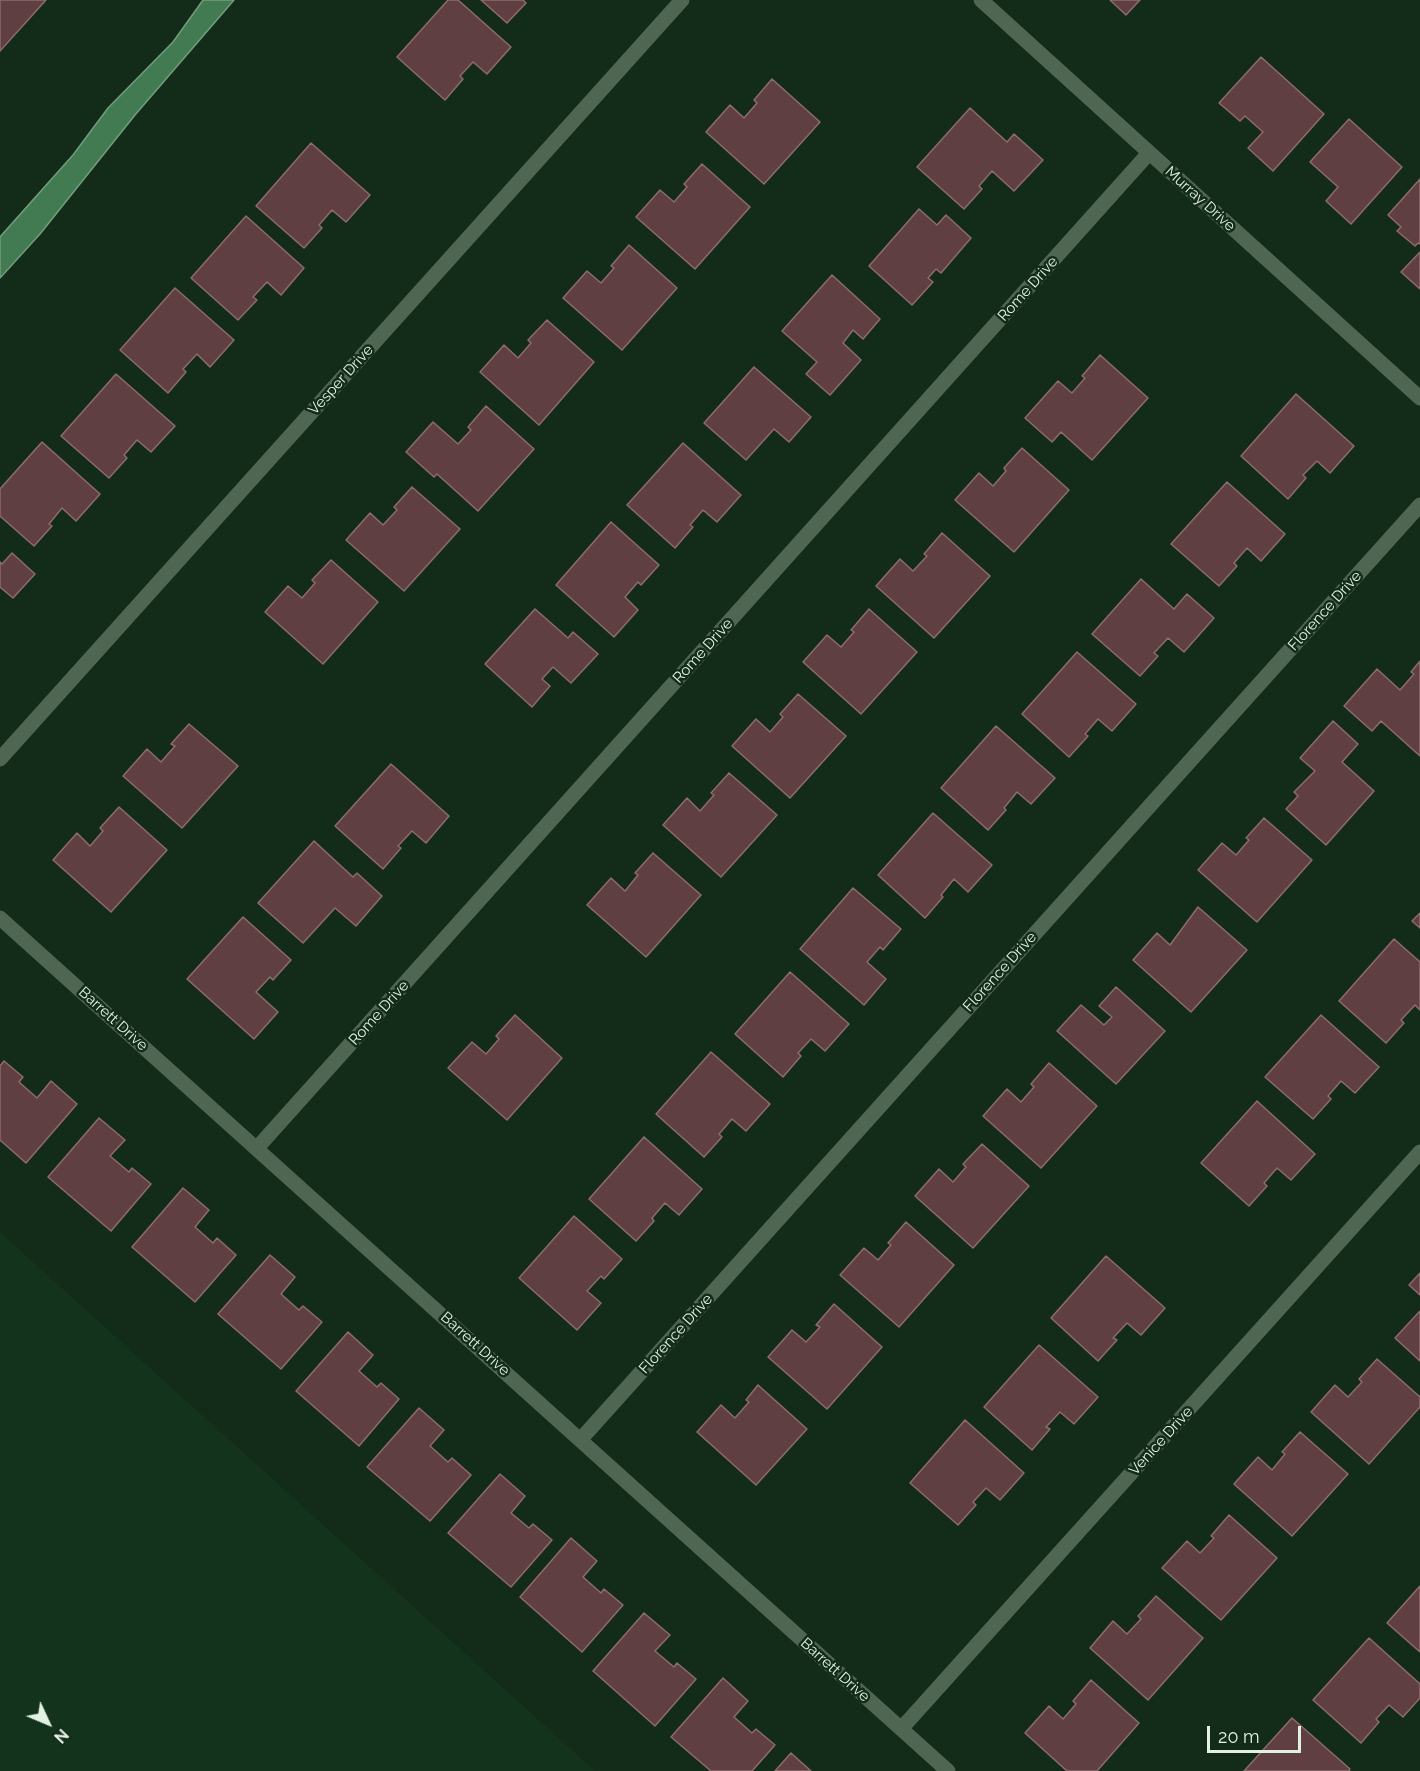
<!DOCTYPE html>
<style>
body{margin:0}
#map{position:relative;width:1420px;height:1771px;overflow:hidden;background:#132b19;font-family:Raleway,sans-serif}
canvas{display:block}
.north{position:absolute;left:18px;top:1693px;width:60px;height:60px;-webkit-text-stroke:4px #132b19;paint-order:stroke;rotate:134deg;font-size:16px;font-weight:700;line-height:24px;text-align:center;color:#e2f1e4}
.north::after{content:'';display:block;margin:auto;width:21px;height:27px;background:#e2f1e4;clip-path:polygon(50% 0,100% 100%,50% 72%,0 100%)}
.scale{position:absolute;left:1207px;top:1726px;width:94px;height:27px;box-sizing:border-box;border:3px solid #e2f1e4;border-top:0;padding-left:8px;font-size:18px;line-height:21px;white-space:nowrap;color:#e2f1e4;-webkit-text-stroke:4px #132b19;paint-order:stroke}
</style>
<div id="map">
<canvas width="1420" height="1771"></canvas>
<div class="north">N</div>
<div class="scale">20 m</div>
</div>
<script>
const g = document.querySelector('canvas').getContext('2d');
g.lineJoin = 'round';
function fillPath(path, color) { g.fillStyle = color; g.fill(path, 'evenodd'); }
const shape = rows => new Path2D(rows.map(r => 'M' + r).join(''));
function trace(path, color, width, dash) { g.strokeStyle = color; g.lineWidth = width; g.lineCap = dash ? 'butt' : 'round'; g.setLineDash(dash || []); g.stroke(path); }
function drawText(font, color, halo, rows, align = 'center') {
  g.font = font + ' Raleway,sans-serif'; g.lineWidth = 5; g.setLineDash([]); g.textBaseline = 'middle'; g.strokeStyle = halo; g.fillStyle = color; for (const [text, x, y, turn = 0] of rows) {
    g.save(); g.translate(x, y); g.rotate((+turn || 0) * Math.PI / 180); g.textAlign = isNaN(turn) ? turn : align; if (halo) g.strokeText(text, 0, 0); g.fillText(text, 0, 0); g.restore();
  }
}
const built = shape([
 [0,1232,595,1771,0,1771]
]);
const water = shape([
 [203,0,234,0,135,115,40,234,0,278,0,237,73,155,108,108,173,42,203,0]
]);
const building = shape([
 [0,0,46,0,0,51,0,0],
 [448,0,458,0,511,47,487,74,473,62,460,76,463,79,445,100,397,57,448,0],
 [481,0,523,0,526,3,507,23,481,0],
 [1110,0,1140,0,1126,15,1110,0],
 [1261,57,1324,114,1273,171,1248,148,1263,132,1245,116,1240,121,1219,103,1261,57],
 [772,79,820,122,764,184,706,132,730,105,744,118,757,103,754,100,772,79],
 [970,108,1007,142,1014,134,1043,160,1014,191,992,171,979,186,982,189,964,209,917,167,970,108],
 [1349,119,1402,167,1351,224,1326,201,1338,187,1310,162,1349,119],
 [311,143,370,195,346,222,332,210,319,225,322,228,304,248,256,206,311,143],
 [702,164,750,207,695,269,636,217,660,190,674,202,687,187,684,184,702,164],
 [1420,179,1420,244,1418,243,1415,246,1397,231,1401,227,1388,215,1420,179],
 [919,209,937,225,946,215,971,238,941,273,936,269,928,278,933,282,912,305,869,266,919,209],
 [246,216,304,268,281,295,267,282,253,297,257,300,238,320,191,278,246,216],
 [629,245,677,288,622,350,563,298,587,271,601,283,614,268,611,266,629,245],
 [1420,252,1420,289,1401,272,1420,252],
 [832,275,880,319,863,339,853,330,843,343,861,360,830,395,806,374,817,362,782,331,832,275],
 [175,288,234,340,210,367,197,354,183,369,186,372,168,393,120,350,175,288],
 [547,320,594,362,539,425,480,372,504,345,518,358,531,343,528,340,547,320],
 [1100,355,1148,398,1092,460,1061,432,1052,442,1025,418,1058,381,1072,393,1085,378,1082,376,1100,355],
 [754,367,811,417,789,442,774,429,746,460,704,423,754,367],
 [116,374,175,426,151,452,137,440,124,455,127,458,109,478,61,436,116,374],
 [1296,394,1354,446,1330,473,1317,461,1303,475,1306,478,1288,499,1241,456,1296,394],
 [486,406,534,449,478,511,437,474,434,477,406,452,433,422,458,444,471,430,468,427,486,406],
 [42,442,100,494,76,521,62,508,49,524,52,526,34,546,0,516,0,489,42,442],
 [683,443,741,495,717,522,703,510,690,525,693,527,675,548,627,505,683,443],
 [1022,448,1069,490,1014,552,955,500,979,473,993,486,1006,471,1004,468,1022,448],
 [1227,482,1285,534,1261,561,1247,548,1234,563,1237,566,1219,586,1171,544,1227,482],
 [412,487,460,529,404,591,346,540,370,513,383,525,397,510,394,507,412,487],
 [611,522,659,565,641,585,638,582,625,597,638,610,614,637,556,585,611,522],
 [942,533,990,576,934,638,876,586,900,559,913,571,927,556,924,554,942,533],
 [12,553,35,574,13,598,0,587,0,562,2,564,12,553],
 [331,560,378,602,323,664,265,612,288,586,302,598,315,583,312,580,331,560],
 [1141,579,1174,609,1187,594,1214,618,1184,652,1168,638,1154,653,1158,656,1140,676,1092,634,1141,579],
 [535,609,568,638,573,632,598,654,571,683,553,667,542,679,550,686,532,707,485,664,535,609],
 [869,609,917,652,861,714,803,662,827,635,841,647,854,632,851,630,869,609],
 [1077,652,1136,704,1112,731,1098,719,1085,734,1088,736,1069,757,1022,714,1077,652],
 [1420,661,1420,756,1381,721,1372,731,1344,706,1377,669,1400,690,1414,674,1411,672,1420,661],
 [798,694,846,736,790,798,732,746,756,719,770,732,783,717,780,714,798,694],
 [1333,721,1358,744,1342,762,1374,791,1326,845,1286,809,1298,796,1294,792,1315,771,1300,758,1333,721],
 [189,724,238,766,182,828,123,776,147,749,161,762,175,746,171,744,189,724],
 [996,726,1055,778,1031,804,1017,792,1004,808,1006,810,988,830,941,788,996,726],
 [391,764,449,816,426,843,412,831,398,846,401,848,383,869,335,826,391,764],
 [729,773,777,815,721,877,663,825,687,798,700,811,714,795,711,793,729,773],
 [119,807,167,850,111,912,53,860,77,833,90,846,103,831,100,828,119,807],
 [933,813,992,865,968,892,954,879,941,895,943,897,925,918,878,875,933,813],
 [1264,818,1312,860,1257,922,1198,870,1222,843,1236,855,1249,840,1246,838,1264,818],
 [314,841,353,877,357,873,382,896,356,926,335,908,303,943,258,903,314,841],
 [653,853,701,895,646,957,587,905,611,878,625,891,638,875,635,873,653,853],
 [853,888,901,929,883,950,880,947,867,962,886,979,864,1005,800,949,853,888],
 [1198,907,1247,950,1191,1012,1133,960,1157,933,1170,945,1198,907],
 [1420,913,1420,928,1412,921,1420,913],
 [243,917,291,960,273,980,270,977,256,992,278,1012,254,1039,187,979,243,917],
 [1394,939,1420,962,1420,1010,1415,1005,1401,1020,1404,1023,1386,1043,1339,1001,1394,939],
 [790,972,849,1024,825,1051,811,1039,798,1053,801,1056,783,1077,735,1034,790,972],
 [1116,987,1165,1031,1116,1084,1057,1031,1081,1005,1104,1025,1112,1017,1099,1006,1116,987],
 [515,1015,562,1058,507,1120,448,1068,472,1042,486,1054,499,1039,496,1036,515,1015],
 [1321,1015,1379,1067,1355,1093,1341,1081,1328,1096,1331,1099,1313,1119,1265,1077,1321,1015],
 [711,1052,770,1104,746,1131,732,1119,719,1134,722,1137,704,1157,656,1114,711,1052],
 [4,1061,23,1077,19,1082,37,1098,51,1081,77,1104,26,1163,0,1140,0,1066,4,1061],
 [1049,1063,1097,1106,1041,1168,983,1116,1007,1089,1021,1102,1034,1087,1031,1084,1049,1063],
 [1257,1101,1315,1154,1291,1180,1277,1168,1264,1183,1267,1186,1249,1206,1201,1163,1257,1101],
 [99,1118,125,1140,110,1156,129,1172,132,1168,151,1184,111,1231,48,1177,99,1118],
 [644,1137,702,1189,679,1215,665,1203,652,1218,654,1221,636,1241,589,1199,644,1137],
 [982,1144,1029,1186,973,1248,915,1196,939,1169,953,1182,966,1167,963,1164,982,1144],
 [183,1188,209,1210,195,1227,213,1243,217,1238,236,1255,195,1302,132,1247,183,1188],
 [574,1216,622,1259,604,1279,601,1276,587,1291,601,1303,577,1330,519,1278,574,1216],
 [906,1222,954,1265,899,1327,840,1275,864,1248,878,1260,891,1245,888,1243,906,1222],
 [270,1255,295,1277,281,1294,299,1310,303,1306,322,1322,281,1369,218,1314,270,1255],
 [1106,1256,1165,1308,1141,1335,1127,1323,1113,1338,1117,1340,1098,1361,1051,1318,1106,1256],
 [1420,1273,1420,1295,1409,1285,1420,1273],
 [834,1304,882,1347,827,1409,768,1357,792,1330,806,1342,820,1327,816,1325,834,1304],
 [1420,1311,1420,1361,1395,1338,1420,1311],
 [348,1332,373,1355,359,1371,377,1387,381,1383,399,1399,359,1446,296,1391,348,1332],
 [1039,1345,1098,1397,1074,1424,1060,1412,1046,1427,1050,1429,1032,1450,984,1407,1039,1345],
 [1377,1359,1420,1397,1420,1407,1369,1464,1311,1412,1335,1385,1348,1397,1362,1382,1359,1379,1377,1359],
 [758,1385,807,1429,756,1485,697,1432,721,1405,735,1418,749,1402,746,1400,758,1385],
 [419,1408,444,1430,430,1446,448,1462,452,1458,471,1475,430,1521,367,1467,419,1408],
 [965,1420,1024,1473,1000,1500,986,1488,973,1502,976,1505,958,1525,910,1483,965,1420],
 [1300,1432,1348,1474,1292,1536,1234,1484,1258,1457,1272,1470,1285,1454,1282,1452,1300,1432],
 [500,1474,525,1496,511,1513,529,1528,533,1524,552,1540,511,1587,448,1533,500,1474],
 [1229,1515,1277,1558,1221,1620,1162,1568,1187,1541,1200,1553,1214,1538,1211,1536,1229,1515],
 [571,1538,597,1561,583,1577,601,1593,604,1589,623,1605,582,1652,520,1597,571,1538],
 [1420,1586,1420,1652,1387,1623,1420,1586],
 [1156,1596,1203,1638,1148,1700,1090,1648,1113,1621,1127,1634,1141,1619,1138,1616,1156,1596],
 [644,1613,670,1635,655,1651,674,1667,677,1663,696,1679,655,1726,593,1671,644,1613],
 [1369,1638,1420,1684,1420,1698,1403,1717,1389,1705,1376,1719,1379,1722,1361,1743,1313,1700,1369,1638],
 [723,1678,748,1701,734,1717,752,1733,756,1729,775,1745,752,1771,711,1771,671,1737,723,1678],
 [1091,1680,1139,1723,1097,1771,1067,1771,1025,1733,1049,1706,1063,1719,1076,1704,1073,1701,1091,1680],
 [1292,1718,1350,1769,1349,1771,1244,1771,1292,1718],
 [791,1753,811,1771,775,1771,791,1753]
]);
const minor = shape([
 [981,0,1420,398],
 [0,759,682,0],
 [0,918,948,1771],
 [257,1148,1149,153],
 [581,1439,1420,505],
 [901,1729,1420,1152]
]);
const streetNames = [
 ["Murray Drive",1200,199,42],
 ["Rome Drive",1028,289,-48],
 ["Vesper Drive",341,380,-48],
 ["Florence Drive",1325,611,-48],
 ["Rome Drive",703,651,-48],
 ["Florence Drive",1000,972,-48],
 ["Rome Drive",379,1013,-48],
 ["Barrett Drive",113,1019,42],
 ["Florence Drive",676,1334,-48],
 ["Barrett Drive",475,1344,42],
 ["Venice Drive",1161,1441,-48],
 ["Barrett Drive",835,1670,42]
];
fillPath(built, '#14331c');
fillPath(water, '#427b51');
trace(water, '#729e7d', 1.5);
fillPath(building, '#5f3f42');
trace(building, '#8e6b6d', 1.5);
trace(minor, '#4f6653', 15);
drawText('15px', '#e2f1e4', '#132b19', streetNames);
</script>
